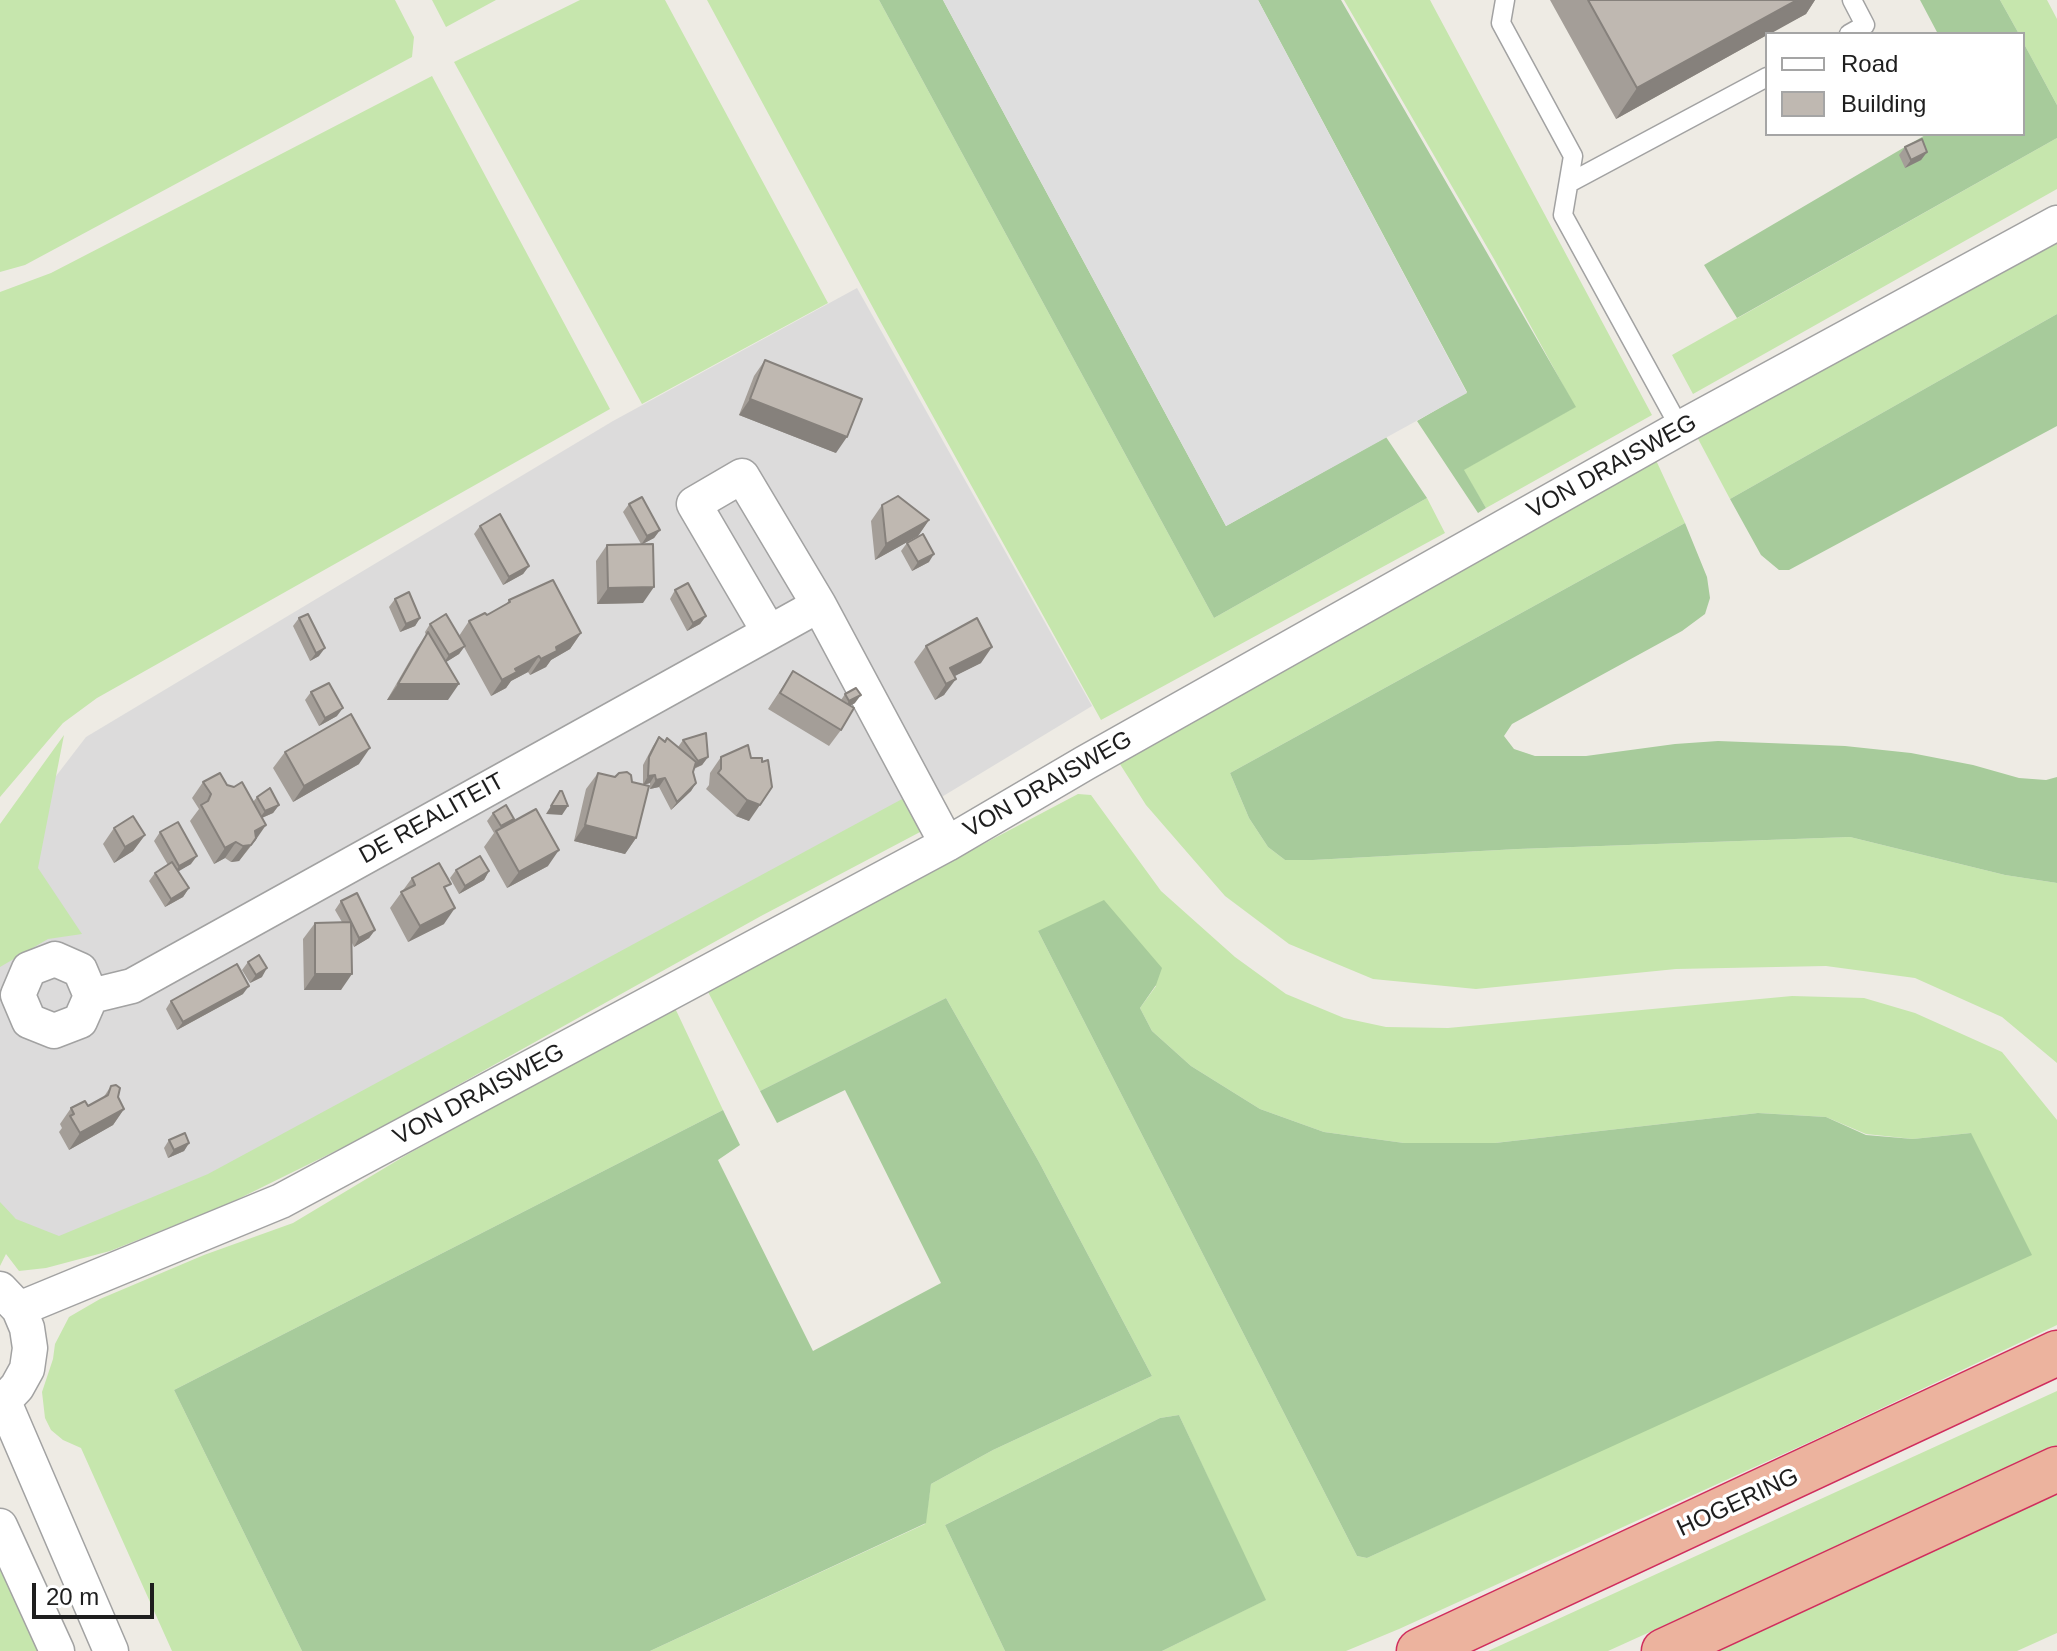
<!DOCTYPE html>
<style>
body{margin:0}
#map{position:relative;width:2057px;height:1651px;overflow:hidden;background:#eeebe4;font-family:Helvetica,sans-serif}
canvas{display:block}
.legend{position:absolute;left:1765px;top:32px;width:260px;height:104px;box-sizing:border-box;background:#fff;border:2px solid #a5a5a5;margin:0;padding:10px 14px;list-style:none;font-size:24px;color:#1e1e1e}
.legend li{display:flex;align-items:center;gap:16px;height:40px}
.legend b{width:40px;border:2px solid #a5a5a5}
.scale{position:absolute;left:32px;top:1583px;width:122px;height:36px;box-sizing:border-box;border:4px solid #1e1e1e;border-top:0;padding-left:10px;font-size:24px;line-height:28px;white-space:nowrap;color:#1e1e1e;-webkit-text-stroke:6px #fff;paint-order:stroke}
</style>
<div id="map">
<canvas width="2057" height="1651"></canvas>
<ul class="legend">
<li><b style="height:10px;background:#fff"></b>Road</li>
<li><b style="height:22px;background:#bfb8b1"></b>Building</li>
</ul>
<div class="scale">20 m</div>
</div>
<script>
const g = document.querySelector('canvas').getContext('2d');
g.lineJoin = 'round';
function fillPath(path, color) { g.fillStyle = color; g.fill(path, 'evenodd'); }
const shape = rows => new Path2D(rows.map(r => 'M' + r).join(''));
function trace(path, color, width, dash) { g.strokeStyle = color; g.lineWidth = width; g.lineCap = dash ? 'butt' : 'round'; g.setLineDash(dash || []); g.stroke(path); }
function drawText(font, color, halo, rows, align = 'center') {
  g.font = font + ' Helvetica,sans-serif'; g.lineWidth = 7; g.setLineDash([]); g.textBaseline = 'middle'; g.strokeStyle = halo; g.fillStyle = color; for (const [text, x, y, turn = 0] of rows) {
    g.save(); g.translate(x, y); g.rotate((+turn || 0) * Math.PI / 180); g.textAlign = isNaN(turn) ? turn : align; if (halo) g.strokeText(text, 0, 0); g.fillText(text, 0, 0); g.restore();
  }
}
const residential = shape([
 [857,288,1092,706,707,939,55,1254,0,1205,0,849,86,737,613,421]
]);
const grass = shape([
 [0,0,395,0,414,37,412,57,25,265,0,272],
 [432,0,496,0,446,27],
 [580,0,665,0,828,303,642,404,454,62],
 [707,0,879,0,1214,618,1427,498,1445,533,1101,720,878,317],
 [1344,0,1430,0,1652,415,1486,508,1463,470,1575,407,1494,259],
 [2000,0,2047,0,2057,19,2057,105,2023,42,2023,34,2019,34],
 [432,76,610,409,97,698,63,723,0,797,0,292,51,273],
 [2057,138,2057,189,1693,394,1672,355],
 [2057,240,2057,314,1730,499,1696,435],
 [1655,458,1685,523,1230,773,1249,818,1268,847,1285,860,1313,860,1518,849,1850,837,2005,875,2057,883,2057,1063,2002,1017,1915,978,1826,966,1676,969,1476,989,1373,979,1289,944,1225,896,1146,805,1118,761],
 [64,735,38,868,82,934,48,939,0,967,0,824],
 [1078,794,1091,795,1161,891,1235,957,1286,994,1344,1018,1386,1027,1448,1028,1792,996,1864,998,1915,1013,2002,1052,2057,1120,2057,1325,1825,1435,1399,1629,1346,1651,1162,1651,1265,1600,1179,1415,1160,1418,945,1525,1005,1651,650,1651,925,1524,931,1484,993,1450,1152,1376,1039,1162,946,998,760,1091,707,990],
 [1038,931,1156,986,1140,1008,1152,1031,1191,1066,1260,1109,1324,1132,1404,1143,1495,1143,1758,1113,1826,1117,1866,1134,1913,1139,1971,1133,1691,1409,1367,1558,1357,1556],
 [904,798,922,831,761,916,370,1134,226,1205,110,1251,46,1268,19,1271,6,1254,0,1266,0,1202,16,1219,59,1236,208,1174],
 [675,1008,723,1110,174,1390,302,1651,172,1651,81,1448,63,1440,51,1430,45,1418,42,1392,53,1359,55,1344,69,1317,100,1299,204,1255,293,1223,408,1154],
 [2057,1391,2057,1445,1932,1504,1608,1651,1488,1651],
 [2057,1490,2057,1633,2017,1651,1712,1651],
 [0,1563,39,1651,0,1651]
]);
const forest = shape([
 [879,0,943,0,1226,526,1386,437,1427,498,1214,618],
 [1258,0,1341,0,1576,407,1464,470,1486,508,1478,513,1417,421,1467,392],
 [1920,0,2000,0,2019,34,1938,34],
 [2023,42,2057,105,2057,138,1737,318,1704,265,1927,134,2023,134],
 [2057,314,2057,426,1789,570,1779,570,1761,555,1730,499],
 [1685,523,1707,577,1710,598,1705,614,1682,631,1512,724,1504,736,1514,749,1535,756,1586,756,1675,744,1718,741,1845,746,1911,753,1973,765,2019,778,2046,780,2057,777,2057,883,2005,875,1850,837,1518,849,1313,860,1285,860,1268,847,1249,818,1230,773],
 [1104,900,1162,968,1156,985,1140,1008,1152,1031,1191,1066,1260,1109,1324,1132,1404,1143,1495,1143,1758,1113,1826,1117,1866,1135,1913,1139,1971,1133,2032,1255,1367,1558,1357,1556,1038,931],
 [946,998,1039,1162,1152,1376,993,1450,931,1484,926,1523,650,1651,302,1651,174,1390,723,1110,740,1145,718,1160,813,1351,941,1283,845,1090,777,1123,760,1091],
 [1179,1415,1266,1600,1162,1651,1005,1651,945,1525,1160,1418]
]);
const parking = shape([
 [943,0,1258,0,1467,393,1226,526]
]);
const service = shape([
 [1505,0,1501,23,1573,156,1563,215,1680,428],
 [1849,34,1865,25,1852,0],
 [1569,183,1767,77]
]);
const minor = shape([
 [769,632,694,504,742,476,819,605],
 [55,959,80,970,91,996,80,1021,54,1031,29,1021,18,995,29,969,55,959],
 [91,996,132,986,819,605,947,844],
 [0,1289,19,1309,27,1328,30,1348,27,1369,17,1387,0,1405],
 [19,1309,281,1201,947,844,1085,763,1680,428,2057,223],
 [4,1402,111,1651],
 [0,1526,57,1651]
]);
const trunk = shape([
 [1419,1651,2057,1353],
 [1664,1651,2057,1469]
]);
const wall = shape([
 [1550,0,1815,0,1806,14,1767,34,1767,35,1616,119],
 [1905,147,1927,152,1921,160,1905,168,1899,155],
 [765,360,836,453,739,415,754,376],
 [629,504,660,530,654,538,642,544,643,603,597,604,596,561,607,545,641,544,623,512],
 [882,505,929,520,918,536,875,560,871,521],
 [480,526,529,566,523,574,503,585,474,534],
 [907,543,929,562,912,571,901,551],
 [675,590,706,616,700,624,687,631,670,599],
 [395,599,420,618,415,626,400,632,389,607],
 [509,600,581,633,570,649,551,660,546,667,530,675,528,672,511,681,506,688,491,696,464,647,459,654,446,662,448,700,387,700,417,648,426,635,425,632,430,624,459,636,469,621,487,615,505,606],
 [299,618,319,656,310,661,293,626],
 [926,646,981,663,954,676,944,695,935,700,914,662],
 [793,671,841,700,845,694,855,703,850,706,841,730,829,746,768,709],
 [311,692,337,716,319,726,305,700],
 [659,737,678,747,683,740,708,757,702,765,694,769,693,772,696,783,691,791,671,810,659,787,650,789,650,783,643,785,643,765,653,746],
 [285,752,359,764,293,802,273,768],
 [721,757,751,758,762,762,749,821,736,816,706,789,709,785,710,773],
 [598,773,636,838,625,854,574,841,586,789],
 [203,782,227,785,253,802,257,797,279,805,273,813,262,818,255,841,239,861,231,862,225,858,214,864,190,821,199,809,192,798],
 [493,813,511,823,548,866,507,888,484,847,494,833,487,821],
 [114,828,145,835,133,851,114,863,103,844],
 [160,832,191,864,178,871,189,888,183,897,165,907,149,881,155,873,168,865,154,841],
 [456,870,489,871,484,880,459,894,450,878],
 [412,878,446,891,444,924,408,942,390,908],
 [341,901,375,930,369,938,354,947,352,943,341,990,304,990,303,939,315,923,342,922,335,910],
 [248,962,262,977,250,983,242,970],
 [243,994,177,1030,166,1009,171,1001],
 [111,1086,124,1109,113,1125,69,1150,59,1132,62,1128,60,1124,71,1108,88,1106,103,1098],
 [169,1140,189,1143,184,1151,168,1158,164,1148]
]);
const shadedWall = shape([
 [1797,0,1815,0,1806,14,1770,34,1767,34,1767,35,1616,119,1637,88],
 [1927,152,1921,160,1905,168,1911,160],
 [750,399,847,437,836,453,739,415],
 [929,520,918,536,875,560,886,544],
 [660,530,654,538,641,545,647,536],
 [934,554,929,562,912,571,918,562],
 [529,566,523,574,503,585,509,577],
 [654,587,643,603,597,604,608,588],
 [706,616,700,624,687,631,693,623],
 [420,618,415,626,400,632,406,624],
 [581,633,570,649,551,660,546,667,530,675,541,659,556,647],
 [465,646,459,654,443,664,449,655],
 [992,647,981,663,945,681,950,668],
 [325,648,319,656,310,661,316,653],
 [539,656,528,672,511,681,506,688,491,696,502,680,515,669],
 [956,679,944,695,935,700,946,684],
 [398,684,459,684,448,700,387,700],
 [861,695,855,703,844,709,849,701],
 [343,708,337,716,319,726,325,718],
 [370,748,359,764,293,802,304,786],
 [708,757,702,765,692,769,698,761],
 [655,775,650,783,643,785,648,776],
 [665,778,659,787,650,789,656,780],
 [696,783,691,791,671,810,677,802],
 [747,800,760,805,749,821,736,816],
 [279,805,273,813,259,819,265,811],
 [551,806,568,806,562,815,546,814],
 [266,825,255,841,245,846,251,845,239,861,231,862,255,831],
 [585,825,636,838,625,854,574,841],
 [145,835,133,851,114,863,125,847],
 [236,842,225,858,214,864,225,848],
 [559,850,548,866,507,888,519,872],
 [197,856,191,864,174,874,179,866],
 [489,871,484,880,459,894,465,886],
 [189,888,183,897,165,907,171,899],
 [455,908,444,924,408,942,420,926],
 [375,930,369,938,354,947,359,938],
 [267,968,262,977,250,983,256,975],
 [315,974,352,974,341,990,304,990],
 [249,986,243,994,177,1030,183,1022],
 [124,1109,113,1125,69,1150,80,1133],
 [189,1143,184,1151,168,1158,174,1150]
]);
const building = shape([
 [1588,0,1797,0,1637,88,1588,0],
 [1922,139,1927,152,1911,160,1905,147,1922,139],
 [765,360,862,399,847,437,750,399,765,360],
 [898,496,929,520,886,544,882,505,898,496],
 [642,497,660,530,647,536,629,504,642,497],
 [500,514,529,566,509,577,480,526,500,514],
 [923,534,934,554,918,562,907,543,923,534],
 [653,544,654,587,608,588,607,545,653,544],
 [553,580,581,633,556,647,557,651,541,659,539,656,515,669,517,672,502,680,469,621,485,613,487,615,510,602,509,600,553,580],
 [688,583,706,616,693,623,675,590,688,583],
 [409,592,420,618,406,624,395,599,409,592],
 [308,614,325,648,316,653,299,618,308,614],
 [446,614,465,646,449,655,430,624,446,614],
 [977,618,992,647,950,668,956,679,946,684,926,646,977,618],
 [428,632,459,684,398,684,428,632],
 [793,671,854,708,841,730,780,693,793,671],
 [329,683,343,708,325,718,311,692,329,683],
 [856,688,861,695,849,701,845,694,856,688],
 [351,714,370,748,304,786,285,752,351,714],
 [706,733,708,757,698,761,683,740,706,733],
 [659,737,665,742,667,738,696,762,693,772,696,783,677,802,665,778,656,780,655,775,648,776,649,757,659,737],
 [748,745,751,758,762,758,762,762,768,760,772,787,760,805,747,800,718,773,721,769,721,757,748,745],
 [627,772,631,775,632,782,649,786,636,838,585,825,598,773,615,777,619,773,627,772],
 [220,773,227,785,234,787,242,782,266,825,255,831,256,838,251,845,243,846,236,842,225,848,201,805,208,801,211,794,203,782,220,773],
 [270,788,279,805,265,811,257,797,270,788],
 [560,791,562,791,568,806,551,806,560,791],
 [506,805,514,819,501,826,493,813,506,805],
 [536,809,559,850,519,872,496,831,536,809],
 [133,816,145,835,125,847,114,828,133,816],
 [178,822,197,856,179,866,160,832,178,822],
 [480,856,489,871,465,886,456,870,480,856],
 [172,862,189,888,171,899,155,873,172,862],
 [439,863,451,884,444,887,455,908,420,926,401,892,415,885,412,878,439,863],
 [357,893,375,930,359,938,341,901,357,893],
 [351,922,352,974,315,974,315,923,351,922],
 [259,955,267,968,256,975,248,962,259,955],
 [237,964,249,986,183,1022,171,1001,237,964],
 [116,1085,120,1088,118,1097,124,1109,80,1133,70,1116,74,1114,71,1108,85,1101,88,1106,108,1095,111,1086,116,1085],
 [185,1133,189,1143,174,1150,169,1140,185,1133]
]);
const streetNames = [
 ["VON DRAISWEG",1612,467,-29],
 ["VON DRAISWEG",1048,785,-30],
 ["DE REALITEIT",432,819,-29],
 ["VON DRAISWEG",479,1095,-28],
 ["HOGERING",1738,1503,-25]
];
fillPath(residential, '#dcdbdb');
fillPath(grass, '#c6e6ad');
fillPath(forest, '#a7cb9b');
fillPath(parking, '#dedede');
trace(service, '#a2a2a2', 21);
trace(minor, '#a2a2a2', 37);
trace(trunk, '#d02d5d', 47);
trace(service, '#fff', 18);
trace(minor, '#fff', 34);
trace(trunk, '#ecb39e', 44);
fillPath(wall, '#a49e98');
fillPath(shadedWall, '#86817c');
fillPath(building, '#bfb8b1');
trace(building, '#86817c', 2);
drawText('24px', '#1e1e1e', '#fff', streetNames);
</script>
